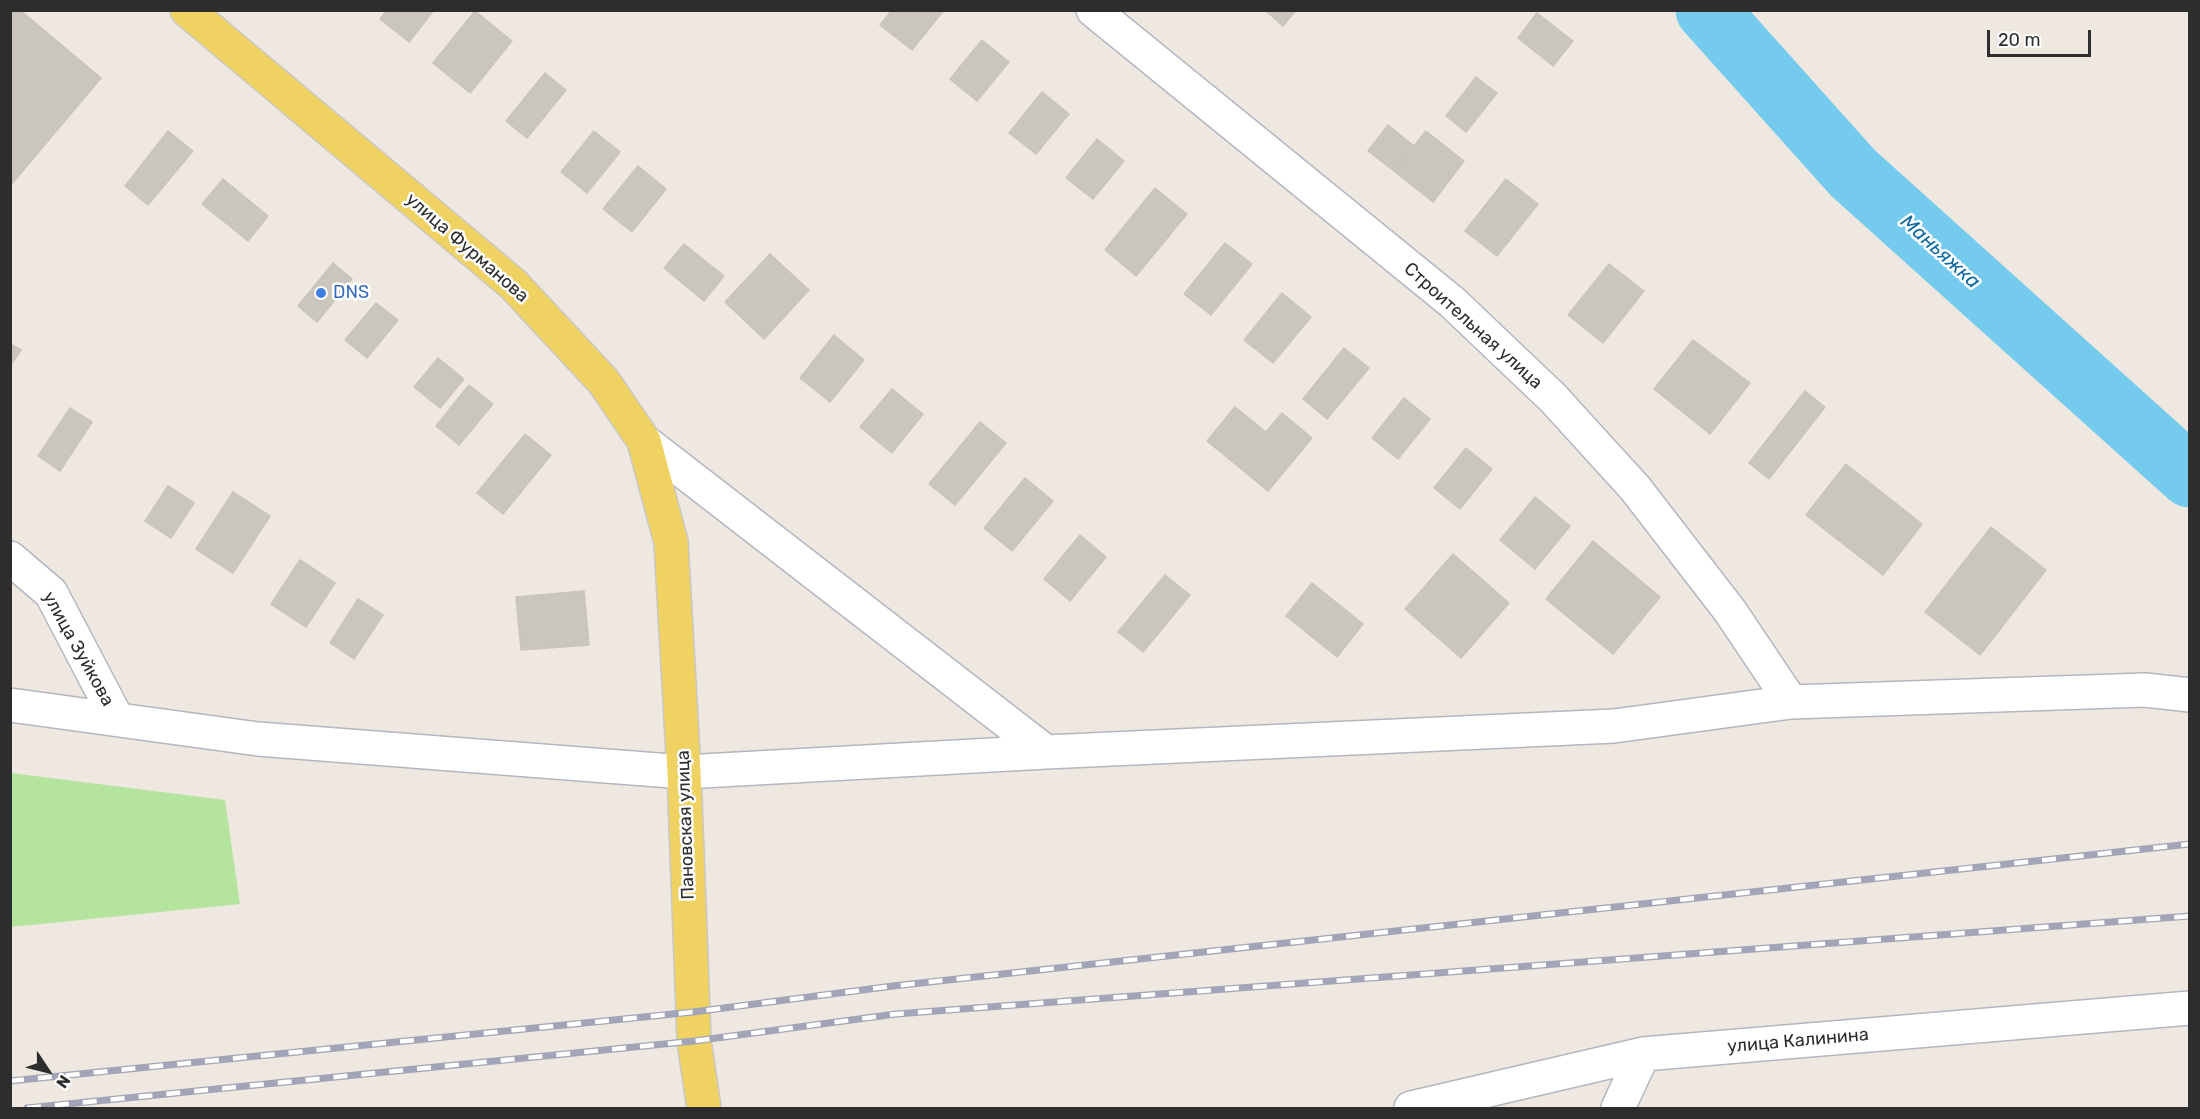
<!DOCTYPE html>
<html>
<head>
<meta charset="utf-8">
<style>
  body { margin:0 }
  #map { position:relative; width:2200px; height:1119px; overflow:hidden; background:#eee8e0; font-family:Rubik,sans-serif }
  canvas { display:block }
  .frame { position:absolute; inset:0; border:12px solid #2d2d2d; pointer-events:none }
  .north { position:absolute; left:18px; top:1041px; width:60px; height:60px; -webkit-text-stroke:4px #fff; paint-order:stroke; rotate:125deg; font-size:16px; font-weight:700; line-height:24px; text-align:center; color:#2d2d2d }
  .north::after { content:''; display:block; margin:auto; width:21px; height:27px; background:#2d2d2d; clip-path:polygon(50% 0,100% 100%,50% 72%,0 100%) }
  .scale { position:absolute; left:1987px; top:30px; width:104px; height:27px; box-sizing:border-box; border:3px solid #2d2d2d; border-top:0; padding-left:8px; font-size:18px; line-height:21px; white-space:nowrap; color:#2d2d2d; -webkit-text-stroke:4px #fff; paint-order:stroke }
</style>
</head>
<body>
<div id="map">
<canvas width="2200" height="1119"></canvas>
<div class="frame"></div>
<div class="north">N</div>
<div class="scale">20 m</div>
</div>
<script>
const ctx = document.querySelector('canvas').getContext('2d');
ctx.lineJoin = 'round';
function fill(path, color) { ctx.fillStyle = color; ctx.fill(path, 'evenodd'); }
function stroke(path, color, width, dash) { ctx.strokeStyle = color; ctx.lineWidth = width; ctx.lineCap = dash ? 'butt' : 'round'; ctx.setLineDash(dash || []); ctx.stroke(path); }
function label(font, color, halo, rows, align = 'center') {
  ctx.font = font + ' Rubik,sans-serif'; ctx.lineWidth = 5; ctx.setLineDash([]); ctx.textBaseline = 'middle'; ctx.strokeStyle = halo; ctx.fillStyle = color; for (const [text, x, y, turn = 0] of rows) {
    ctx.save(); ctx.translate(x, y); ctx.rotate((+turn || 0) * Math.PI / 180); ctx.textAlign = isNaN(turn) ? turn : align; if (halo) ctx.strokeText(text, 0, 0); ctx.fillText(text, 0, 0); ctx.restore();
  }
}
const green = new Path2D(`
  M11,773l214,27 15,104 -229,23z`);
const river = new Path2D(`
  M1707,10l146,163 337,303`);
const building = new Path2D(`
  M10,10h10l81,68 -91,108z
  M387,10h47l-25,32 -29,-23z
  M892,10h52l-32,40 -32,-25z
  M1265,10h31l-13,16z
  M475,11l37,30 -42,52 -37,-30z
  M1537,13l36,28 -20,25 -35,-28z
  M982,40l27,22 -32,39 -27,-22z
  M545,73l21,17 -39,48 -21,-17z
  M1476,77l21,16 -31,39 -20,-16z
  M1042,92l27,22 -33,40 -27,-21z
  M1388,125l26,21 -20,25 -26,-20z
  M168,131l25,20 -45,54 -23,-19z
  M594,131l26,21 -33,41 -26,-21z
  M1426,131l38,30 -31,41 -39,-31z
  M1097,139l27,22 -31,38 -27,-21z
  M638,166l28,23 -34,43 -29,-23z
  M223,179l45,37 -20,25 -46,-37z
  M1506,179l32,25 -41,52 -32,-25z
  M1155,188l32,26 -51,62 -31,-26z
  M1225,243l27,21 -41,51 -27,-21z
  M684,244l40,32 -20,25 -40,-33z
  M770,254l39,36 -45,49 -39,-37z
  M333,263l19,16 -35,43 -19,-16z
  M1609,264l35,27 -41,52 -35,-28z
  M1282,293l29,24 -38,46 -29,-23z
  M376,303l22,17 -31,38 -22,-18z
  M834,335l30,25 -34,42 -30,-24z
  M1693,340l57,43 -40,51 -56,-45z
  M10,344l11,6 -11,16z
  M1344,348l25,20 -42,51 -24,-20z
  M438,358l26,21 -24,29 -26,-21z
  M469,385l24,19 -34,41 -23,-19z
  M892,389l31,25 -31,39 -32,-26z
  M1805,391l20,16 -56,72 -20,-16z
  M1404,398l26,21 -32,40 -26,-21z
  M1235,407l31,25 16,-19 30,25 -44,53 -61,-50z
  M70,408l22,14 -32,49 -22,-15z
  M980,422l26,21 -51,62 -26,-21z
  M525,434l26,21 -48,59 -26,-21z
  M1466,448l26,21 -32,40 -26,-21z
  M1846,464l76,60 -39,51 -77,-60z
  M1025,478l28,23 -41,50 -28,-23z
  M168,486l26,17 -23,35 -26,-17z
  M233,492l37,24 -37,57 -37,-24z
  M1535,497l35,29 -35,43 -35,-29z
  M1991,527l55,43 -66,85 -55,-43z
  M1080,535l26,22 -36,44 -26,-22z
  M1593,541l67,56 -47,57 -67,-55z
  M1453,554l56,49 -48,55 -56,-49z
  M300,560l35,23 -29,44 -35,-23z
  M1165,575l25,20 -47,57 -25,-20z
  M1312,583l51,41 -26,33 -51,-41z
  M584,591l5,54 -68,5 -5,-53z
  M358,599l25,16 -29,44 -24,-16z`);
const minor = new Path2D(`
  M1093,10l359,292 101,96 82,90 95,123 61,91
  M644,441l402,311
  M10,558l41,35 66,126
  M10,705l248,34 426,33 362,-20 568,-26 177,-24 354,-12 45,5
  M1411,1108l232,-54 547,-46
  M1618,1108l25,-54`);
const major = new Path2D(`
  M187,10l326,274 91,98 40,59 27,101 13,230 9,240 1,29 10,67`);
const rail = new Path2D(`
  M10,1081l683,-69 200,-26 1297,-142
  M27,1108l667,-67 202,-27 1294,-98`);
const markers = [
  [321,293,6,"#3f7fe0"]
];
const streetNames = [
  ["улица Фурманова",467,248,41],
  ["Строительная улица",1473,326,42],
  ["улица Зуйкова",78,649,61],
  ["Пановская улица",686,825,-92],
  ["улица Калинина",1798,1041,-5]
];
const shopNames = [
  ["DNS",333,293]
];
const waterNames = [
  ["Маньяжка",1940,252,42]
];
fill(green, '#b4e49d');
stroke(river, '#75cbee', 63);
fill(building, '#cac6be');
stroke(building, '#cac4b9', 1.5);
stroke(minor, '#b3b6c0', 36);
stroke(major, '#c8c8c8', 36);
stroke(minor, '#fff', 33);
stroke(major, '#f0d263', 33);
stroke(rail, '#a2a5b7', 7);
stroke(rail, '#fff', 4.5, [14]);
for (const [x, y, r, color] of markers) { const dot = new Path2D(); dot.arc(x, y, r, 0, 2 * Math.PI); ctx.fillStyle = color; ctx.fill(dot); stroke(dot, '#fff', 2); }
label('18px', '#2d2d2d', '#fff', streetNames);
label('18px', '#366cbe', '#fff', shopNames, 'left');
label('italic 20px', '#0f6a9f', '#fff', waterNames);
</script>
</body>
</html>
